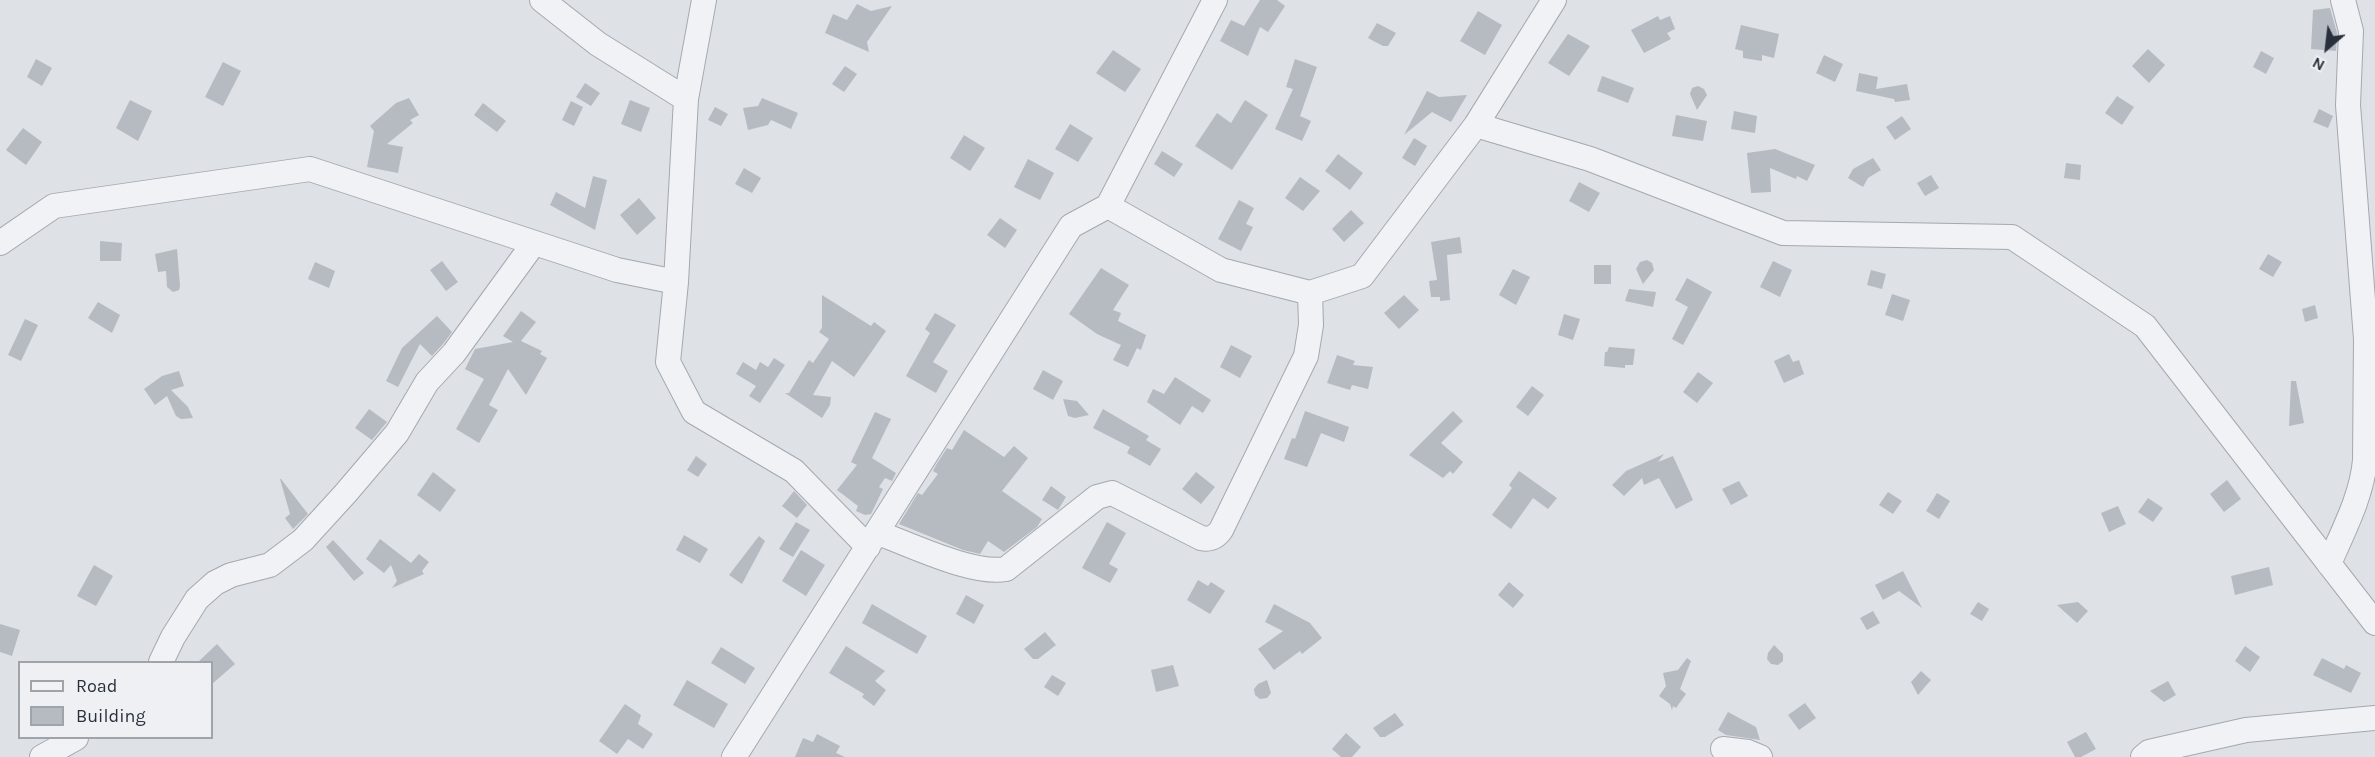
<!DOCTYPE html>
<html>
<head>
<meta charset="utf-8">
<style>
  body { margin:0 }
  #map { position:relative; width:2375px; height:757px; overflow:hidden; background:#dee1e6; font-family:Karla,sans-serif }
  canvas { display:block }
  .legend { position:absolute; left:18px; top:661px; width:195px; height:78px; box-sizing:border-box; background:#eef0f4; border:2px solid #9fa3aa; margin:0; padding:8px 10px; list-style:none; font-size:18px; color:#292f3c }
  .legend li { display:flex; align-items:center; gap:12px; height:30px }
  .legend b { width:30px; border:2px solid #9fa3aa }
  .north { position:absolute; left:2297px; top:18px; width:60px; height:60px; -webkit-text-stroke:4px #eef0f4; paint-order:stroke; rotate:208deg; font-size:16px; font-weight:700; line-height:24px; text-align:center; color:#292f3c }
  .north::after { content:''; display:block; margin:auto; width:21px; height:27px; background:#292f3c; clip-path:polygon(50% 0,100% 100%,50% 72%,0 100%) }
</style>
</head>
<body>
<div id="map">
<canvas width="2375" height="757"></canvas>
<ul class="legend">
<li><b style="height:8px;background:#f1f2f5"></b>Road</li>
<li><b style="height:16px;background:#b6bbc2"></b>Building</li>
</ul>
<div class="north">N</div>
</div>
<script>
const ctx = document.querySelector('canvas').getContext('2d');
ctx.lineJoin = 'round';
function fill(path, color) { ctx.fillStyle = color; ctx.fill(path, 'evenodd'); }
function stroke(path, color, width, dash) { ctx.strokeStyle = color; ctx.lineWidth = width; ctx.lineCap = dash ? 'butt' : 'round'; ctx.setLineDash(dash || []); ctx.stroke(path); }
const building = new Path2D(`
  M1260,0h17l8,6 -17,26 -8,-5 -12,29 -28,-15 11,-21 13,6z
  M857,4l14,7 21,-5 -25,36 2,10 -44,-19 8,-19 14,6z
  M2330,8l7,25 -1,18 -25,-2 2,-39z
  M1478,11l24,14 -17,30 -25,-14z
  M1658,16l2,4 10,-4 5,13 -8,4 4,6 -27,14 -13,-23z
  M1377,23l19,10 -8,13h-5l-15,-8z
  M1741,25l38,9 -5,24 -12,-3v6l-19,-3v-7l-8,-2z
  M1568,34l22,12 -21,30 -21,-13z
  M2148,49l17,16 -16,18 -17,-17z
  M1113,50l28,19 -16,23 -29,-19z
  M2261,51l13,7 -8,16 -13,-7z
  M1824,55l19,9 -8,18 -19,-9z
  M36,59l16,9 -10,18 -15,-9z
  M1295,59l22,8 -17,49 11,5 -9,20 -27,-12 18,-40 -7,-2z
  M223,62l18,9 -18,35 -18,-9z
  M845,66l12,8 -13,18 -12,-8z
  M1859,73l19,4 -2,12 31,-5 3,16 -15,2 -1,-3 -38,-8z
  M1602,76l32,12 -6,15 -31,-12z
  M585,83l15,10 -9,13 -15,-9z
  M1698,86l6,3 3,6 -10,15 -7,-16 2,-6z
  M1427,91l12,6 28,-2 -16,27 -19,-10 -28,23z
  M2117,96l17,11 -12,18 -17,-12z
  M409,98l10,17 -9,5 3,3 -26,21 16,3 -5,26 -31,-6 7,-36 -4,-5 26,-23z
  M762,98l36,15 -7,16 -20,-9 -3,5 -20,5 -5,-22 15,-2z
  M130,100l22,11 -14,30 -22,-13z
  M630,100l20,8 -9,24 -20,-8z
  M1245,100l23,15 -36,55 -37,-24 22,-33 14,10z
  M571,101l12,6 -9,19 -12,-6z
  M483,103l23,18 -9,11 -23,-17z
  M715,107l13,7 -7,12 -13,-6z
  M2319,109l14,7 -5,12 -15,-6z
  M1734,111l23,5 -2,17 -24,-4z
  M1676,115l31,6 -4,20 -31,-5z
  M1902,116l9,13 -16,11 -9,-13z
  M1070,124l23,14 -15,24 -23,-13z
  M23,128l19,14 -16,23 -20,-15z
  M964,135l21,13 -15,23 -20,-13z
  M1414,138l13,8 -12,20 -13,-8z
  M1775,149l40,16 -8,16 -10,-5 -1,3 -26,-11 1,24 -20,1 -4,-40z
  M1162,151l21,13 -9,13 -20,-13z
  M1338,154l25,19 -13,17 -25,-19z
  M1873,158l8,12 -13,8 -5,9 -15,-9 5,-9z
  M1028,159l26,14 -14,27 -26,-13z
  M2066,163l15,2 -1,15 -16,-2z
  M744,168l17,10 -9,15 -17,-9z
  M1931,175l8,13 -14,8 -8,-13z
  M593,176l14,4 -12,50 -45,-25 6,-13 29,16z
  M1300,177l20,14 -17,20 -18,-13z
  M1579,182l21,11 -11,19 -20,-11z
  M639,198l17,20 -19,17 -17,-20z
  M1239,200l15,8 -8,16 7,3 -12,24 -23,-12z
  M1351,210l13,13 -20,19 -12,-13z
  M1000,218l17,12 -12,18 -18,-13z
  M1460,237l2,16 -15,2 3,45 -10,1v-4h-9l-2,-16 8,-1 -6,-38z
  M100,241l22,2 -1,18h-21z
  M177,249l3,37 -1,4 -6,2 -6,-5 -1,-16 -8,1 -3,-18z
  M2268,254l14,8 -9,15 -14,-8z
  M1647,260l5,3 2,7 -11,14 -7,-15 4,-7z
  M442,261l16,21 -12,9 -16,-21z
  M1773,261l19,9 -12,27 -20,-10z
  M315,262l20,9 -6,17 -21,-9z
  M1594,265h17v19h-17z
  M1101,268l28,17 -16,25 8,3 -3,8 28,14 -5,15 -4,-2 -9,19 -15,-7 8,-15 -24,-11 -28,-20z
  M1513,269l17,8 -14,28 -17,-10z
  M1871,270l15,4 -4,15 -15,-4z
  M1687,278l25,14 -29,53 -11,-6 16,-32 -13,-7z
  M1629,289l27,3 -3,15 -28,-6z
  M1892,294l18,6 -7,21 -18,-6z
  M822,295l49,31 3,-4 12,9 -32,46 -22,-16 -19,34 18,2 -1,8 -8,13 -37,-25h4l20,-33 4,3 16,-24 -10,-7 3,-4z
  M1404,295l15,15 -20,19 -15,-16z
  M98,302l22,13 -8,18 -24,-15z
  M2315,305l3,13 -13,4 -3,-13z
  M521,311l15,11 -15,19 21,10 -2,3 7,4 -21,37 -18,-26 -19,36 9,5 -19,33 -23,-14 28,-50 -19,-10 10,-20 38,-7 -10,-6z
  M935,313l21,12 -23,37 15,9 -12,22 -30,-17 24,-43 -5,-4z
  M1564,314l16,5 -7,21 -15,-5z
  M437,316l15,16 -9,12 -11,12 -12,-12 -22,43 -12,-6 16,-33z
  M25,319l13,6 -17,36 -13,-6z
  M1231,345l21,11 -12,22 -20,-11z
  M1609,347l26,2 -2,16h-8v3l-21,-2 1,-14h2z
  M1789,354l4,8 6,-2 5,14 -20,9 -10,-22z
  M1337,355l18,6 -2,4 20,2 -5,22 -16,-4 -2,5 -23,-7z
  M774,358l11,7 -25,38 -11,-7 7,-10 -20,-12 7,-12 13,8 4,-8 8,5z
  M1043,370l20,11 -10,19 -20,-11z
  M179,371l5,15 -13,4 17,17 5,11 -12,1 -5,-3 -9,-20 -12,9 -11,-16 18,-13z
  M1698,372l15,11 -16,20 -14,-11z
  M1175,377l36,23 -8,13 -11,-7 -12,19 -33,-23 6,-13 11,5z
  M2291,381h5l8,42 -15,3z
  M1532,386l12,9 -16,21 -12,-9z
  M1063,399l14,2 12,14 -14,3 -7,-2z
  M369,409l18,13 -15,18 -17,-12z
  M1103,409l46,27 -3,4 15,9 -11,17 -23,-13 3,-6 -37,-19z
  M1305,411l44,16 -5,15 -23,-9 -14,34 -23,-8 8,-21 3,1z
  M1453,411l10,10 -22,22 22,19 -10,12 -3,-3 -7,7 -34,-23z
  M875,412l16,7 -19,39 24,15 -4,8 -7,-3 -6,9 4,2 -12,25 -6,1 -9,-4 2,-5 -21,-16 20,-25 -6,-3z
  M964,430l40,27 10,-11 14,12 -26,33 40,28 -5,8 -33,25 -16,-11 -8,13 -17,-4 -64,-26 19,-31 4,2 16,-21 -5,-3 3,-6 11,-17 5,2z
  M1664,454l-6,8 15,-6 20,44 -17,9 -17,-31 -15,7 -2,-7 -18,18 -12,-11 14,-14z
  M696,456l11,8 -9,13 -11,-7z
  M1519,471l38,27 -9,11 -15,-11 -22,31 -19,-14 20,-27 -3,-3z
  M433,472l23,18 -16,22 -23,-17z
  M1196,472l19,15 -14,17 -19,-15z
  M280,479h1l27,35 -15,15 -8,-11 5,-4z
  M2227,480l14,19 -17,13 -14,-18z
  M1739,481l9,15 -17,9 -9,-16z
  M1051,486l15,11 -8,13 -16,-10z
  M794,491l13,14 -10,13 -15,-12z
  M1888,492l14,9 -9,13 -14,-9z
  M1937,493l13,8 -11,18 -13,-8z
  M2148,498l15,10 -10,14 -15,-10z
  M2118,506l8,18 -17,8 -8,-19z
  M796,522l14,8 -17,27 -14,-8z
  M1107,522l19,11 -17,31 9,5 -8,14 -28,-15z
  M684,535l24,14 -8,14 -24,-13z
  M759,536l6,5 -23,43 -13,-9z
  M380,539l31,24 8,-9 10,8 -7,9 2,3 -32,14 5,-7 -6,-16 -7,8 -18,-14z
  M333,540l31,33 -10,8 -28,-34z
  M801,550l24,15 -19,31 -24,-15z
  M94,565l19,11 -17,30 -19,-10z
  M2269,567l4,18 -38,10 -4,-19z
  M1903,571l19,37 -23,-17 -16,9 -8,-15z
  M1198,580l10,6 3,-4 14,9 -15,23 -23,-14z
  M1509,582l15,13 -11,13 -15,-13z
  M966,595l18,10 -10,19 -18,-10z
  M1978,602l11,7 -7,12 -12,-7z
  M2078,602l10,9 -11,12 -20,-18z
  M872,604l55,32 -10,18 -55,-31z
  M1274,604l36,19 12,15 -20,16 -2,-3 -26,19 -16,-21 25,-18 -18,-9z
  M1873,611l7,12 -13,7 -7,-12z
  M0,624l20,6 -8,26 -12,-4z
  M1045,632l11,13 -18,14h-5l-9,-10z
  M217,644l18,20 -23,20v-21h-15z
  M1774,645l9,9v7l-5,4 -7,-1 -4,-5 1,-6z
  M846,646l39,25 -10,10 11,9 -12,16 -12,-9 2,-3 -35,-21z
  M2245,646l15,11 -10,15 -15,-11z
  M721,647l34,21 -10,16 -34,-21z
  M1687,658l4,3 -11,28 6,5 -10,14 -3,-2 -1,4 -2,-6 -11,-8 7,-10 -3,-13 15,-3z
  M2322,658l22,11 2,-4 15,8 -10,20 -38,-18z
  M1173,665l6,21 -23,6 -5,-22z
  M1921,671l10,9 -13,15 -7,-13z
  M1052,675l14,8 -8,13 -14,-9z
  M687,680l41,24 -14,24 -41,-23z
  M1267,680l4,13 -4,5 -7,1 -5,-4 -1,-6 4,-5z
  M2168,681l8,14 -12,7 -14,-11z
  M1805,703l11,15 -17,12 -11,-15z
  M625,704l16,11 -3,9 15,10 -10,15 -15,-10 -11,15 -18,-13z
  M1728,712l28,15 4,13 -34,-5 -8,-5z
  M1395,713l9,12 -19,12h-5l-7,-9z
  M2086,732l10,17 -15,8h-6l-8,-15z
  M1346,733l15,14 -9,10h-11l-9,-8z
  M817,734l23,12 -4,7 9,4h-50l8,-19 10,4z`);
const minor = new Path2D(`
  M542,0l56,44 88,55
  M704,0l-18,99 -10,183 -8,80 26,50 100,59 74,76
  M1476,125l114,34 193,74 229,4 133,89 230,297
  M1108,206l107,-206
  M0,243l54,-37 256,-37 307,101 59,12
  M878,533c34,12 94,42 128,36l91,-72 15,-4 89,45c9,2 15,-1 20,-8l85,-174 5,-31 -1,-32
  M2329,564c14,-33 33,-68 36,-104l1,-121 -18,-234 3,-74 -8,-31
  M161,662l12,-25 24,-38 18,-16 16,-8 39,-10 33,-25 42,-46 52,-61 30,-51 27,-29 80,-110
  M1723,749l25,3 12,5
  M42,757l34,-19
  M734,757l337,-531 37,-20 113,64 89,23 52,-17 114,-151 78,-125
  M2143,757l6,-5 97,-22 129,-12`);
fill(building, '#b6bbc2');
stroke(minor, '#a4a8b0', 26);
stroke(minor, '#f1f2f5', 24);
</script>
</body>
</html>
